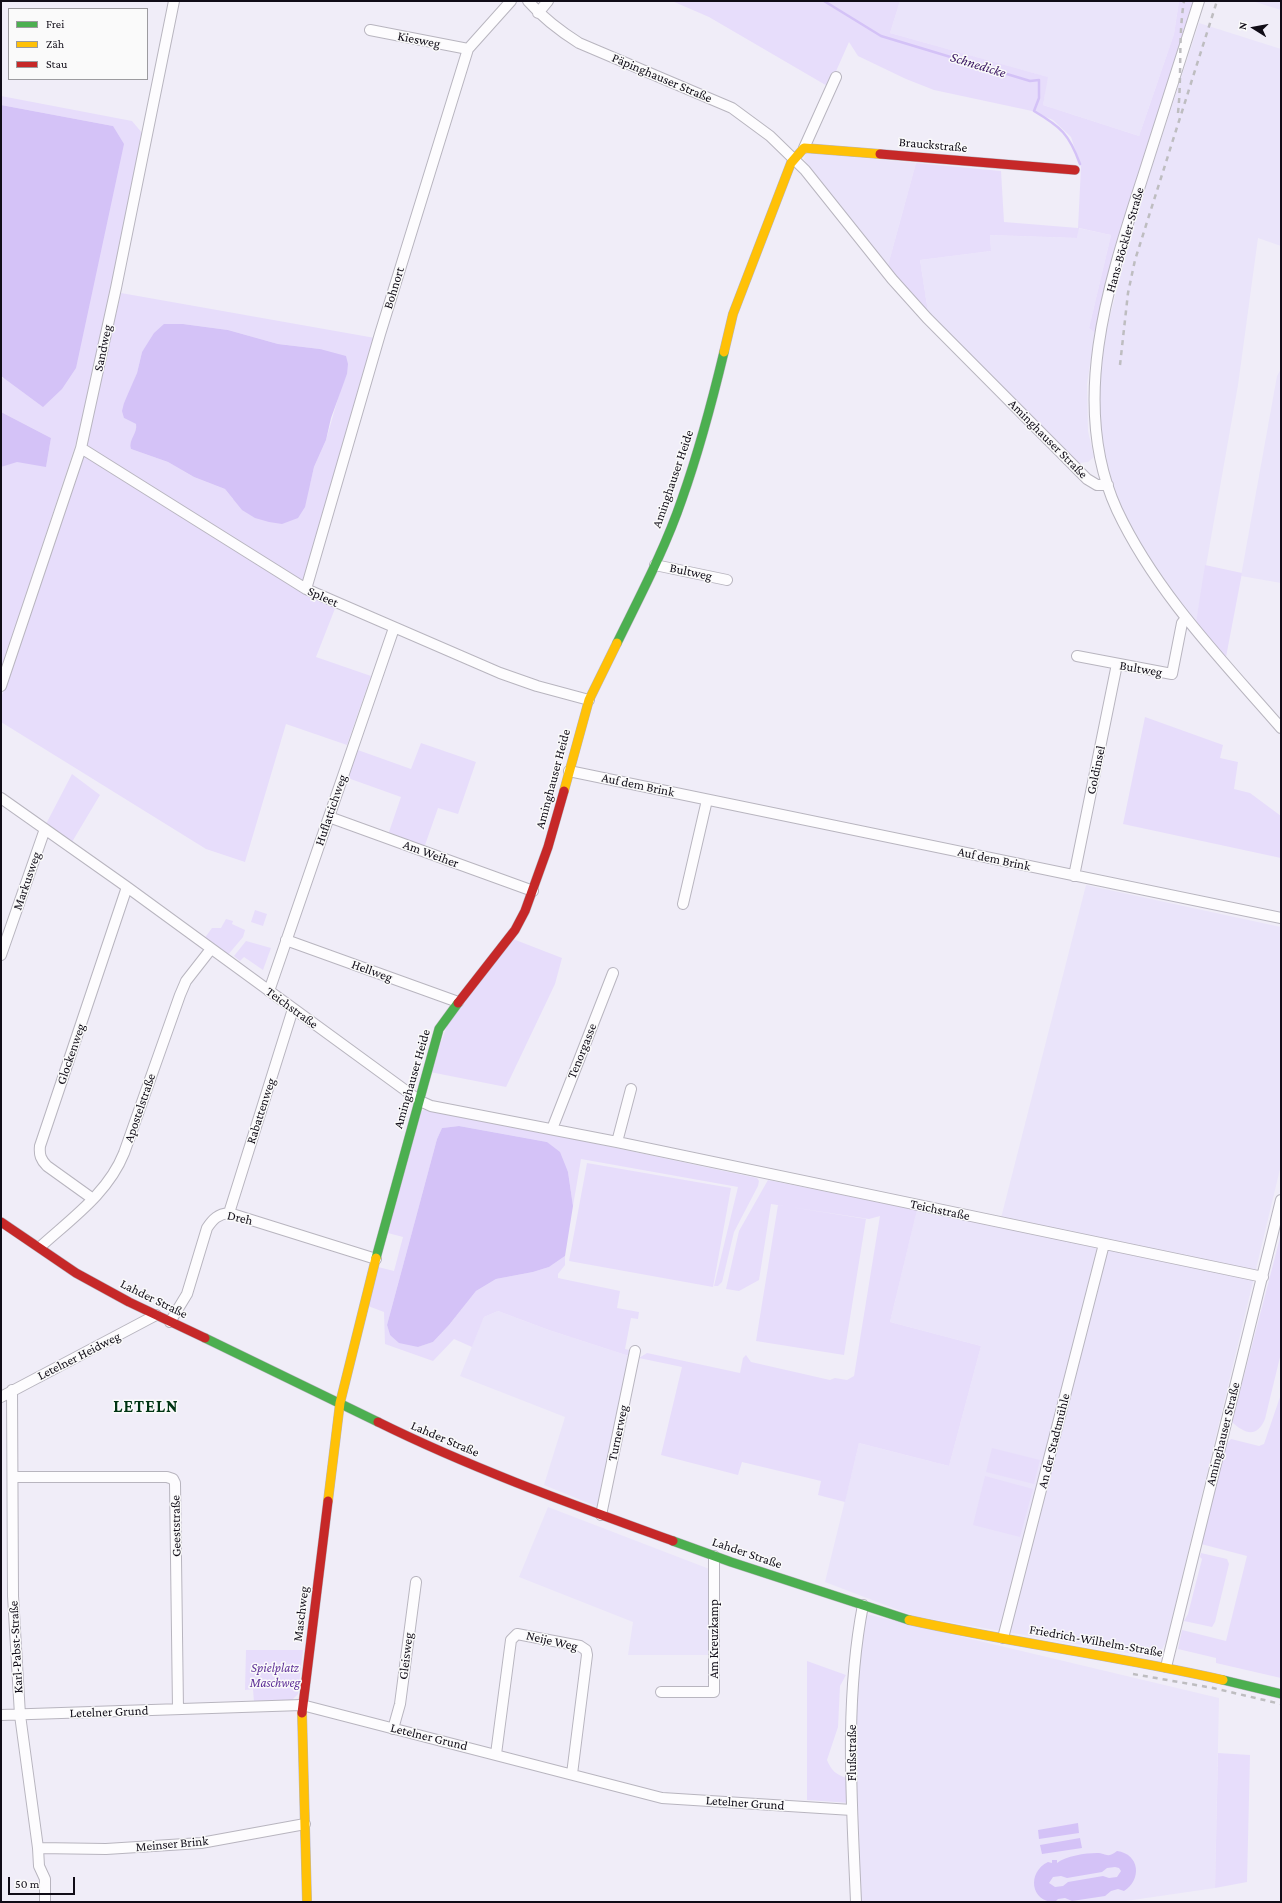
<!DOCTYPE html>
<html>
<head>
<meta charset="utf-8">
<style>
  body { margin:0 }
  #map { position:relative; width:1282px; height:1903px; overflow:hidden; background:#f0edf8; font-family:"Crimson Pro",serif }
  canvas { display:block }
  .frame { position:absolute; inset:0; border:2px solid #100c17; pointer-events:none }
  .legend { position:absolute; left:8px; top:8px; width:140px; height:72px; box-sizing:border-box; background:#fafafa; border:1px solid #9c9b9f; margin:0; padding:5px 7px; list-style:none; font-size:12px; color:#100c17 }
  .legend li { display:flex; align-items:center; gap:8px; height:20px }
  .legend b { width:20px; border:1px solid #9c9b9f }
  .north { position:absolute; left:1234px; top:8px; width:40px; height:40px; -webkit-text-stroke:3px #fafafa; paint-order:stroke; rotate:281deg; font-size:11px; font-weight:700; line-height:16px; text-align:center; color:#100c17 }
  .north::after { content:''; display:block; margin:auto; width:14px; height:18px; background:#100c17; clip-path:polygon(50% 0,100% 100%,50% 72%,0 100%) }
  .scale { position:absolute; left:8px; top:1877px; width:67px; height:18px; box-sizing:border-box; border:2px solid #100c17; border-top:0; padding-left:5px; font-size:12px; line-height:14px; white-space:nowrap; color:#100c17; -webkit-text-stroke:3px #fafafa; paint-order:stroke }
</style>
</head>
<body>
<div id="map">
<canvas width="1282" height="1903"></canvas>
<div class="frame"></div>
<ul class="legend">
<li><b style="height:5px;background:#4caf50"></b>Frei</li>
<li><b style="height:5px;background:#ffc107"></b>Zäh</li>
<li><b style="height:5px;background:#c62828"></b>Stau</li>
</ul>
<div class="north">N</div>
<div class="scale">50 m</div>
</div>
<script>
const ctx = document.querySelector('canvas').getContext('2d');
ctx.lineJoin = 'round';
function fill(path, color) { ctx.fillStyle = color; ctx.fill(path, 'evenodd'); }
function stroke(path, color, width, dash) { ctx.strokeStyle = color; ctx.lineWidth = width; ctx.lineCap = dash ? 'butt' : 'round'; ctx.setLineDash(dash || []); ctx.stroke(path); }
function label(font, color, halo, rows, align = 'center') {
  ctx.font = font + ' "Crimson Pro",serif'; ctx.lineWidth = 3; ctx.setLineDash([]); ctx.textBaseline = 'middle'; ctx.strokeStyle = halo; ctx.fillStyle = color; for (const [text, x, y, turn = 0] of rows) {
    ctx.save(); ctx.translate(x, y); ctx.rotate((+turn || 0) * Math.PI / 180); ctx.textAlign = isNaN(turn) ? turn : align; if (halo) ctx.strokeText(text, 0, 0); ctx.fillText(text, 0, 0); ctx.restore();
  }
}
const built = new Path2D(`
  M900,1h279l-5,33 -35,102 -96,-31 4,-28 -157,-44z
  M1252,1h29v9z
  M1199,23l82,26v197l-23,-8 -20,147 -44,249 -79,-127 -15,-45 -2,-70 5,-49 33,-127z
  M806,153l110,10 -29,106 -76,-99 -7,-11z
  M1078,228l33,7 -22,93 6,5 -8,51 1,47 6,26 -6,5 -9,1 -11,-8 -140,-143 -8,-52 71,-9 -1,-16 87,3z
  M1281,369v214l-40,-7 36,-200z
  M1086,885l195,42v238l-114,475 -7,13 -9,4 -237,-41 -89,-34 34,-139 90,23 32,-120 -91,-24 28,-117 83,13z
  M498,1311l51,19 80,26 -31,151 -54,-22 21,-68 -105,-41 24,-59z
  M548,1507l164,63v85h-84l5,-33 -114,-45z
  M862,1613l357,85 -4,190 -96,14h-259l-6,-90v-115z`);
const green = new Path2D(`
  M672,1h228l-10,32 158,44 -5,28 96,31 35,-102 5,-33h16l-80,250 -20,82 -6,-5 22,-93 -32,-7 -2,10 -87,-3 1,16 -71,9 8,52 -41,-43 29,-106 85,8 3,51 74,6 3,-61 -10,-30 -18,-17 -21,-9 -98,-21 -28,-11 -48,-23 -9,-14 -20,45 -120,-70z
  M1,96l131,25 11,13 -62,294 -80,242v-203l16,-6 29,5 5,-28 -50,-26v-36l2,3 110,-253 -112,-21z
  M121,293l254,45 -70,241 -8,2 -212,-134zM183,324l45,6 50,14 42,5 27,25 -6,14 -15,52 -12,27 -4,17 -77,15 -8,-10 -31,-12 -26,-15 -37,-13 6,-21 -1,-4 -12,-6v-15l6,-11 7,-19 5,-21 4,-5z
  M83,454l221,140 32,12 -20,51 55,19 -24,69 -61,-21 -41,138 -39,-13 -205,-127v-24z
  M1205,565l37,8 -16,84 -30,-35z
  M1145,717l78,28 -3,13 18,4 -4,27 16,4 31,23v42l-158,-34z
  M421,743l55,19 -18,52 -20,-6 -14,40 -36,-13 13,-38 -56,-20 10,-28 56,20z
  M72,774l28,21 -28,47 -26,-18z
  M255,910l12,4 -4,12 -12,-4z
  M226,919l7,2 -1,3 13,6 -2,7 -16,19 -23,-17 8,-11h9z
  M513,939l49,19 -7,26 -49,103 -76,-15 18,-49z
  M246,941l25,7 -8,22 -19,-13 -4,4 -6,-5z
  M428,1108l329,70 2,3 -1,5 -24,46 -12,50 -4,4h-4l24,-99 -157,-28 -8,47 -5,-34 -21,-30 -88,-16 -17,2 -5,11 -50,186 3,10 28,12 15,-5 16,-17 27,-34 20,-12 37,-7 16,-5 16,-11v9l-7,9v4l62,13 -3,17 22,4 -1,7 -7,-1 -6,31 4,1v6l-80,-26 -51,-19 -14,6 -12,30 -18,-8 -21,22 -48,-17 -1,-32 -16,-6 10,-39 16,4 9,-34 -15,-4 32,-121z
  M587,1163l144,25 -18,99 -144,-26z
  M768,1180l149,30 -27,112 91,24 -32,120 -90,-23 -14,59 -27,-7 3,-14 -79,-19 -4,13 -77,-20 21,-88 -43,-9 8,-5 93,20 3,-15 3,-3 5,7 79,18 5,-2 12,2 7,-4 26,-160 -11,3 -98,-15 -12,76 -20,11 -13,-2 13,-58z
  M778,1205l88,14 -22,136 -88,-14z
  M1281,1234v119l-16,66c-8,19 -20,15 -33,3z
  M1281,1394v284l-65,-15v-5l-38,-9 4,-19 44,11 21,-85 -46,-12 24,-98 6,-7 28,7 5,-2z
  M992,1448l48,12 -6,24 -48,-12z
  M985,1476l48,13 -13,48 -47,-12z
  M1201,1553l26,6 2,5 -14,58 -3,5 -28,-6 4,-7 14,-55 -2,-2z
  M246,1650h57l-5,44 -6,6 -38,3 -1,-14 -8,1z
  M807,1661l39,14 -6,11 -2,41 -11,33c4,10 9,15 20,18l3,25 -43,-3z
  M1218,1753l32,2 -3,127 -32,6z`);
const water = new Path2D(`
  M1,105l112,21 11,18 -48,224 -14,21 -19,18 -42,-31z
  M164,324h19l45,6 50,14 42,5 26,7 2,8 -1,10 -16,44 -5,22 -12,27 -9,40 -7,11 -16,6 -13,-2 -14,-4 -13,-8 -17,-21 -31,-12 -26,-15 -37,-13c-3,-9 7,-16 5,-25l-12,-6 -2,-7 2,-8 13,-30 5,-21 12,-19z
  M1,412l50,26 -5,29 -29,-5 -16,5z
  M459,1126l88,16 13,10 8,20 5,34 -8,50 -16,11 -16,5 -37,7 -20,12 -27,34 -16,17 -15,5 -19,-4 -9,-8 -3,-10 50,-186 5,-11z
  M1078,1823l1,10 -40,6 -1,-9z
  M1080,1838l2,10 -40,6 -2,-9z
  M1117,1851c23,3 25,29 7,40l-6,-2 -7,2 -6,5 -33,5 -7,-3 -7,1 -3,3c-25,0 -28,-30 -7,-40l4,1v-3h5v3c9,-7 28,-10 40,-10 9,0 10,6 20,-2zM1115,1867l4,1 2,3 -4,6 -8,1 -6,-2 -35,6 -5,4 -8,1 -6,-4 4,-6 8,-1 6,2 35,-6 5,-4z`);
const stream = new Path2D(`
  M824,1l57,35 149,45 9,-1v18l-5,13c27,16 35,23 46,53`);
const street = new Path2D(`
  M528,1c15,17 32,30 51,42l153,65 38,28 35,34 87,109 35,39 160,161 10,6h11
  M1199,1c-18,56 -36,112 -54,169 -34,106 -78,231 -28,340 39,83 105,150 164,218
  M538,13l10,-12
  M370,30l98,19
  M804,148l32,-71
  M81,448l225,141 194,84 37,13 52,14
  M655,565l72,15
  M306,589l74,-255 88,-285 43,-48
  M1077,656l95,18 10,-51 4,-5
  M1,686l80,-238 35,-160 58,-287
  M569,771l712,147
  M1,798l126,89 293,214 11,5 186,36 646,135
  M329,817l204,74
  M1074,876l43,-212
  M683,904l24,-104
  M286,940l172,62
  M1,955l44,-126
  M269,991l125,-363
  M552,1129l61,-156
  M617,1142l14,-53
  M93,1199l-46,-33c-6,-6 -8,-11 -7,-20l87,-259
  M229,1213l64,-204
  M40,1247c32,-29 68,-54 84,-94l56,-158 6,-14 25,-32
  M170,1322l17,-28 20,-66c6,-9 11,-14 22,-15l147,46
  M12,1390l1,206 7,119 18,133 1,18 6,13v23
  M1,1397l155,-82
  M13,1477h154l6,2 2,4 3,226
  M601,1515l34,-164
  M1003,1638l101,-394
  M1166,1667l115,-467
  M661,1692h53v-136
  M1,1715l301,-10 360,93 190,12
  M393,1729l7,-25 16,-122
  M496,1754l15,-114 6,-6 63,12 6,4 1,5 -15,119
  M38,1848l68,1 95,-6 104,-19
  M856,1902c-4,-98 -12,-199 7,-297`);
const fast = new Path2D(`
  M617,643c23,-47 48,-94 65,-144 17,-48 30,-97 42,-147
  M376,1258l63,-229 19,-26
  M205,1338l173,84
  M673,1541l58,21 178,58
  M1223,1680l58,14`);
const slow = new Path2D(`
  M724,352l9,-38 58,-151 13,-15 76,6
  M564,791l25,-91 28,-57
  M328,1501l12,-98 36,-145
  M909,1620c104,23 210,36 314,60
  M302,1713l5,189`);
const jam = new Path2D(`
  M880,154l195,16
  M458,1003l57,-73 10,-19 23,-64 16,-56
  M1,1222l75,51 53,29 76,36
  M378,1422c95,47 196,83 295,119
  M302,1713l26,-212`);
const rail = new Path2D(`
  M1178,113c4,-38 0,-75 6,-112
  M1120,365l8,-72 7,-33 82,-259
  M1133,1674l80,14 68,16`);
const streetNames = [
  ["Kiesweg",419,40,11],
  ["Päpinghauser Straße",662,78,23],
  ["Brauckstraße",933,145,5],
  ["Hans-Böckler-Straße",1125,240,-74],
  ["Bohnort",394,288,-73],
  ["Sandweg",103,348,-78],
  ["Aminghauser Straße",1048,439,45],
  ["Aminghauser Heide",673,479,-71],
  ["Bultweg",691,572,12],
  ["Spleet",323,597,24],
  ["Bultweg",1141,669,10],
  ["Goldinsel",1096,770,-78],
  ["Aminghauser Heide",553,779,-75],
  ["Auf dem Brink",638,785,12],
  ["Huflattichweg",331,810,-71],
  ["Am Weiher",431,854,20],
  ["Auf dem Brink",994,859,12],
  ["Markusweg",27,881,-71],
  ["Hellweg",372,971,20],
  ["Teichstraße",292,1008,36],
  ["Tenorgasse",582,1051,-68],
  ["Glockenweg",71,1054,-71],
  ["Aminghauser Heide",412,1079,-74],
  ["Apostelstraße",140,1108,-71],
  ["Rabattenweg",261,1111,-72],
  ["Teichstraße",940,1210,12],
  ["Dreh",240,1218,13],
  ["Lahder Straße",154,1299,26],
  ["Letelner Heidweg",79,1356,-27],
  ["Turnerweg",618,1433,-78],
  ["Aminghauser Straße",1223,1434,-76],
  ["Lahder Straße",445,1439,23],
  ["An der Stadtmühle",1054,1441,-76],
  ["Geeststraße",176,1526,-91],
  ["Lahder Straße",747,1553,19],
  ["Maschweg",301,1614,-83],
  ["Am Kreuzkamp",714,1639,-90],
  ["Neije Weg",552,1641,13],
  ["Friedrich-Wilhelm-Straße",1096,1641,10],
  ["Karl-Pabst-Straße",16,1647,-93],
  ["Gleisweg",406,1656,-83],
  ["Letelner Grund",109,1712,-2],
  ["Letelner Grund",429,1737,14],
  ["Flußstraße",852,1753,-90],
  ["Letelner Grund",745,1803,4],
  ["Meinser Brink",172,1844,-5]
];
const parkNames = [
  ["Spielplatz",275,1668],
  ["Maschweg",275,1683]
];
const waterNames = [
  ["Schnedicke",978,65,17]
];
const districtNames = [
  ["LETELN",146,1407]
];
fill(built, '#eae4fa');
fill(green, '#e7ddfb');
fill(water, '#d4c2f7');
stroke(stream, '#d4c2f7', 2.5);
stroke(street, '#b8b5bf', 12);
stroke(fast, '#b8b5bf', 10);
stroke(slow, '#b8b5bf', 10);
stroke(jam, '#b8b5bf', 10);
stroke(street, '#fdfcfe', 10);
stroke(fast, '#4caf50', 9);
stroke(slow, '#ffc107', 9);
stroke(jam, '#c62828', 9);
stroke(rail, '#bebdc0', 2.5, [5, 5]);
label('13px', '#100c17', '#fafafa', streetNames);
label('italic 13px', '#603298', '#fafafa', parkNames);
label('italic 14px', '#37125f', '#fafafa', waterNames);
ctx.letterSpacing = '1px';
label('bold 17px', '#003413', '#fafafa', districtNames);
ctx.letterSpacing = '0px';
</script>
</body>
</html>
